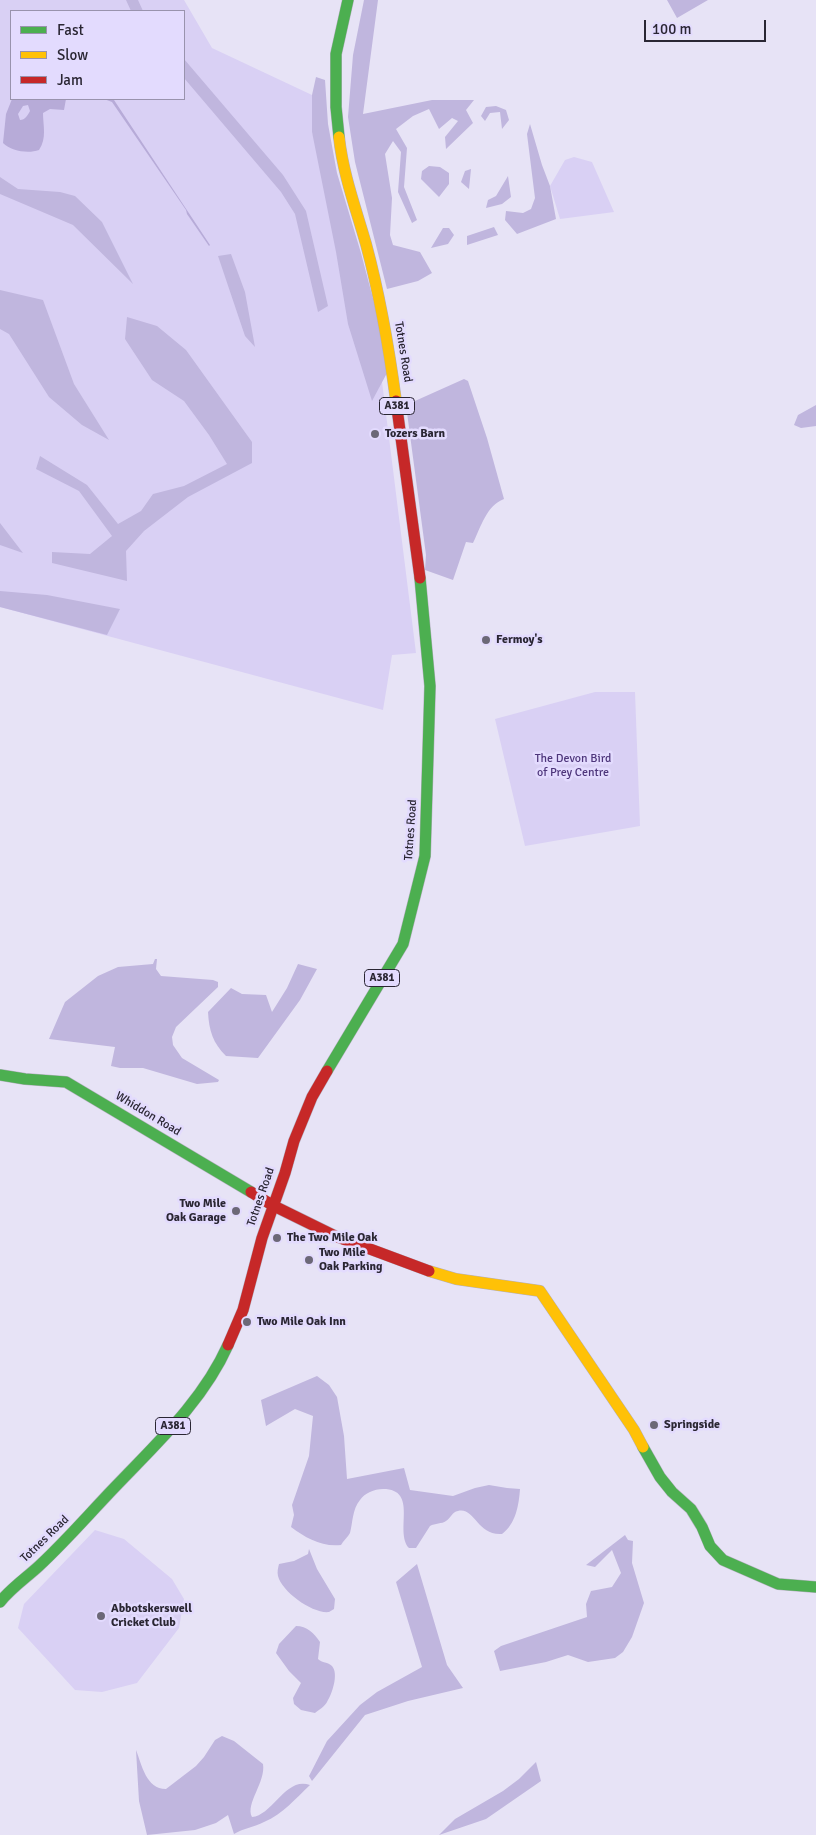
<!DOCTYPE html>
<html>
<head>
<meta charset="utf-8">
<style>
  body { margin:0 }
  #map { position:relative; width:816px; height:1835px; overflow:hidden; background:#e7e3f6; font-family:Signika,sans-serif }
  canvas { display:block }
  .legend { position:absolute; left:10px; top:10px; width:175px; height:90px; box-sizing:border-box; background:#e3dbfe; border:1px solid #9993ad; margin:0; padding:6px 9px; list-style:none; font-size:15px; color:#2a2633 }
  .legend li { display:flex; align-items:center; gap:10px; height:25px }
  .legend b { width:25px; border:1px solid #9993ad }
  .scale { position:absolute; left:644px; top:20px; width:122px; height:22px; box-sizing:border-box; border:2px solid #2a2633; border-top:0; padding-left:6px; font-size:15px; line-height:18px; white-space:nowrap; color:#2a2633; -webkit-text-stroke:4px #e3dbfe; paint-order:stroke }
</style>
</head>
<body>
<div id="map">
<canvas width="816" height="1835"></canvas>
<ul class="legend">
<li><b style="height:6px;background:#4caf50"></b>Fast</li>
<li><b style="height:6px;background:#ffc107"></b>Slow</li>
<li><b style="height:6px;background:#c62828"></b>Jam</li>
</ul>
<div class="scale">100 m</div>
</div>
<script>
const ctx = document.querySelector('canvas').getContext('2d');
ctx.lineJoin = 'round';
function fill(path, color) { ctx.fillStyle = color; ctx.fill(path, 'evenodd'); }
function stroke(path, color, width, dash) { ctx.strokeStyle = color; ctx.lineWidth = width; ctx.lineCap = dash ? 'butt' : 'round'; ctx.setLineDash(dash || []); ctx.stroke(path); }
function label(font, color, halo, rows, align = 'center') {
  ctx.font = font + ' Signika,sans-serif'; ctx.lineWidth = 5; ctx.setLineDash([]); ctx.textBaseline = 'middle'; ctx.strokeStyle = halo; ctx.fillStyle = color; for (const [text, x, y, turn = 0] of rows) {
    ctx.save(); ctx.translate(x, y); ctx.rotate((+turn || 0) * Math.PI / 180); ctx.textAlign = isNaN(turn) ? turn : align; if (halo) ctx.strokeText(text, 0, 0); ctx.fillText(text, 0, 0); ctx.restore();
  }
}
const green = new Path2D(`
  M0,0h184l28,48 100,47v37l34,99 36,151 34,271 -24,2 -9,55 -383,-103zM11,11h173v88h-173z
  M574,157l18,5 22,50 -54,7 -10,-33 15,-26z
  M595,692h40l5,134 -115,20 -30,-127z
  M95,1530l29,9 48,40 12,20 -5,29 -42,55 -35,9 -27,-2 -57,-62 6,-24z`);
const forest = new Path2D(`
  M126,0h12l5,11h-12z
  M364,0h14l-15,114 69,-14h42l-8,10 7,13 -27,26 -1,-12 13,-16 -6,-3 -13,11 -10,-20 -16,7 -17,13 11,19 -3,39 13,33 -5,3 -14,-31 3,-40 -8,-11 -8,13 7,44 -2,37 3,10 27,7 12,21 -14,8 -31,8 -32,-127 -7,-45 5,-62z
  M667,0h41l-31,18z
  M184,59l99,116 23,36 22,95 -10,6 -23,-98 -14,-22 -97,-114z
  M316,77l9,3 3,44 9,49 24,80 15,57 11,63 -15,28 -24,-77 -12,-72 -24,-120v-37z
  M496,106l10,4 3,10 -7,9 -2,-17 -10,1 -5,8 -4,-5 5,-9z
  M530,124l12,41 8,21 6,33 -39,15 -12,-14 1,-9 17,2 8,-4 4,-11 -8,-64z
  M429,166l11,1 9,6v11l-10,13 -18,-18 1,-8z
  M471,169l-2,20 -8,-7 4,-11z
  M508,176l3,21 -9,7 -16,4 2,-8 8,-4z
  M0,177l18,12 42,3 15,4 27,26 31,62 -60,-59 -73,-31z
  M494,227l4,8 -31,10v-9z
  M443,228h6l5,7 -6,9 -17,4z
  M231,254l14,38 10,55 -10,-11 -27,-80z
  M0,290l43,10 31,84 35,56 -27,-15 -33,-28 -40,-63 -9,-5z
  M127,317l30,9 29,24 66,92v21l-64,34 -44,34 -18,20 1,30 -75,-18v-11l38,2 22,-18 -33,-45 -43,-22 4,-13 47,29 31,39 23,-13 12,-17 31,-8 43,-22 -18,-29 -25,-34 -32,-21 -27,-41z
  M464,379l4,2 19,57 17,61c-18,7 -23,28 -31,44l-7,-1 -13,38 -28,-10 1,-15 -20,-150z
  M816,405v21l-15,2 -7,-3 4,-10z
  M0,523l23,30 -23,-8z
  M0,591l47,4 73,14 -13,26 -107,-28z
  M155,959h2l-1,10 5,7 52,4 5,2v5l-42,40 -4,10 1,8 9,13 37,22 -1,2 -21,2 -54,-16h-23l-9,-2 4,-19 -66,-8 16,-37 33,-26 20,-9 35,-3z
  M298,964l19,5 -17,31 -42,58 -32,-2c-13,-13 -17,-25 -18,-44l23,-24 11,6 24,1 6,17 15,-24z
  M317,1376l12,9 8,12 7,39 3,43 57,-11 6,22 43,6 22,-8 14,-3 18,3 13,1c-1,15 -4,35 -18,45 -25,2 -27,-27 -44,-23 -6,1 -7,7 -12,10 -4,3 -11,2 -16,5l-14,22h-7c-15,-16 10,-59 -26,-59 -9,0 -18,4 -23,11 -8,10 -7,22 -10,33 -2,4 -7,8 -9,12 -20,2 -35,-7 -50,-18l3,-12 -2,-10 17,-49 4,-40 -18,-7 -29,17 -5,-26z
  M625,1535l3,5 5,1 -1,22 12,40 -12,34 -9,15 -8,6 -27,4 -20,-7 -22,7 -46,9 -6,-20 7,-5 86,-29 -1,-13 5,-13 21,-4 9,-14 -9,-23 -17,17 -9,-2z
  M309,1549l8,20 18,30 -1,10 -5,3c-16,2 -47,-20 -51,-36 -1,-4 0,-8 1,-12l15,-3 14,-7z
  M417,1564l30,101 16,23 -55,13 -43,14 -53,66 -3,-5 18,-35 33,-36 17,-13 45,-25 -26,-85z
  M296,1626c11,0 18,7 24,16l-2,17c4,4 10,3 14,7 7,8 0,28 -5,36 -2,4 -8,8 -12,11l-14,-3 -7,-6 -1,-6 8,-15 -12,-12 -13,-18 3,-9z
  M222,1736l12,5 29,23c3,18 -18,40 -11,53 21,-2 34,-41 58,-32 -14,13 -27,29 -46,37 -10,5 -20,6 -30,12l-6,-19 -12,8 -21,7 -48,5 -8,-34 -3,-51c6,15 10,39 30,39l30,-23 8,-9 11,-17z
  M536,1762l5,19 -55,38 -47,16 16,-16 48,-28 16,-12z`);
const water = new Path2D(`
  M12,99h54l-2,11 -14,-1 -7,4c0,13 4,25 -4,37 -11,4 -28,1 -36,-7l3,-29zM28,105l2,6c-2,4 -5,9 -10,9l-2,-6 5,-8z
  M104,99h8l2,1 96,145 -1,1 -22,-32 -1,-4 -74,-108z`);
const fast = new Path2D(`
  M339,137l-3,-30v-53l12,-54
  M327,1071l76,-127 22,-88 5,-170 -10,-108
  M0,1075l25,4 41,3 185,110
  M643,1447l17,30 12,15 19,17 11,18 8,19 13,14 55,24 38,3
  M0,1602c11,-14 26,-24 39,-36 27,-25 51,-53 76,-79 42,-44 88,-86 113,-142`);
const slow = new Path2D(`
  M339,137c4,37 17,72 27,107 14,52 23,104 30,157
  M429,1271l27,8 84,12 94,139 9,17`);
const jam = new Path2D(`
  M396,401l24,177
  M251,1192l21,13 63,31 94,35
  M228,1345l15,-35 19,-72 23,-65 9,-32 18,-44 15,-26`);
const markers = [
  [375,434,5,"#6c6877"],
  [486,640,5,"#6c6877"],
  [236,1211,5,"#6c6877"],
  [277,1238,5,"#6c6877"],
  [309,1260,5,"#6c6877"],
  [247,1322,5,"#6c6877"],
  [654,1425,5,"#6c6877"],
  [101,1616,5,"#6c6877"]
];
const shields = [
  [397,406,35],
  [382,978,35],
  [173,1426,35]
];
const shieldNames = [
  ["A381",397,406],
  ["A381",382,978],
  ["A381",173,1426]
];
const streetNames = [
  ["Totnes Road",403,352,81],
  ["Totnes Road",411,830,-86],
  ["Whiddon Road",148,1114,31],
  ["Totnes Road",261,1197,-71],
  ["Totnes Road",45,1539,-44]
];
const poiNames = [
  ["Tozers Barn",385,434],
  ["Fermoy's",496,640],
  ["Two Mile",226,1204,"right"],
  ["Oak Garage",226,1218,"right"],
  ["The Two Mile Oak",287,1238],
  ["Two Mile",319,1253],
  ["Oak Parking",319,1267],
  ["Two Mile Oak Inn",257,1322],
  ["Springside",664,1425],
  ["Abbotskerswell",111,1609],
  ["Cricket Club",111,1623]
];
const parkNames = [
  ["The Devon Bird",573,759],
  ["of Prey Centre",573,773]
];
fill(green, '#d9d0f4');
fill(forest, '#c0b6de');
fill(water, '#b7abd8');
stroke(fast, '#b3afbe', 12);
stroke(slow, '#b3afbe', 12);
stroke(jam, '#b3afbe', 12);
stroke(fast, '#4caf50', 11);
stroke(slow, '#ffc107', 11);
stroke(jam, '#c62828', 11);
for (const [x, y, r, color] of markers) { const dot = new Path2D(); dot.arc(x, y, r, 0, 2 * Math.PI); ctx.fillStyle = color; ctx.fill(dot); stroke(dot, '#e3dbfe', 2); }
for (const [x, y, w] of shields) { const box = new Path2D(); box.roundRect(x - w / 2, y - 8.5, w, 17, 4); ctx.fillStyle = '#e3dbfe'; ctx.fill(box); stroke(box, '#2a2633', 1); }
label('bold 11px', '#2a2633', null, shieldNames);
label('12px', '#2a2633', '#e3dbfe', streetNames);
label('bold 12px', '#2a2633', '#e3dbfe', poiNames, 'left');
label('12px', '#4e367b', '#e3dbfe', parkNames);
</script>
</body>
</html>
